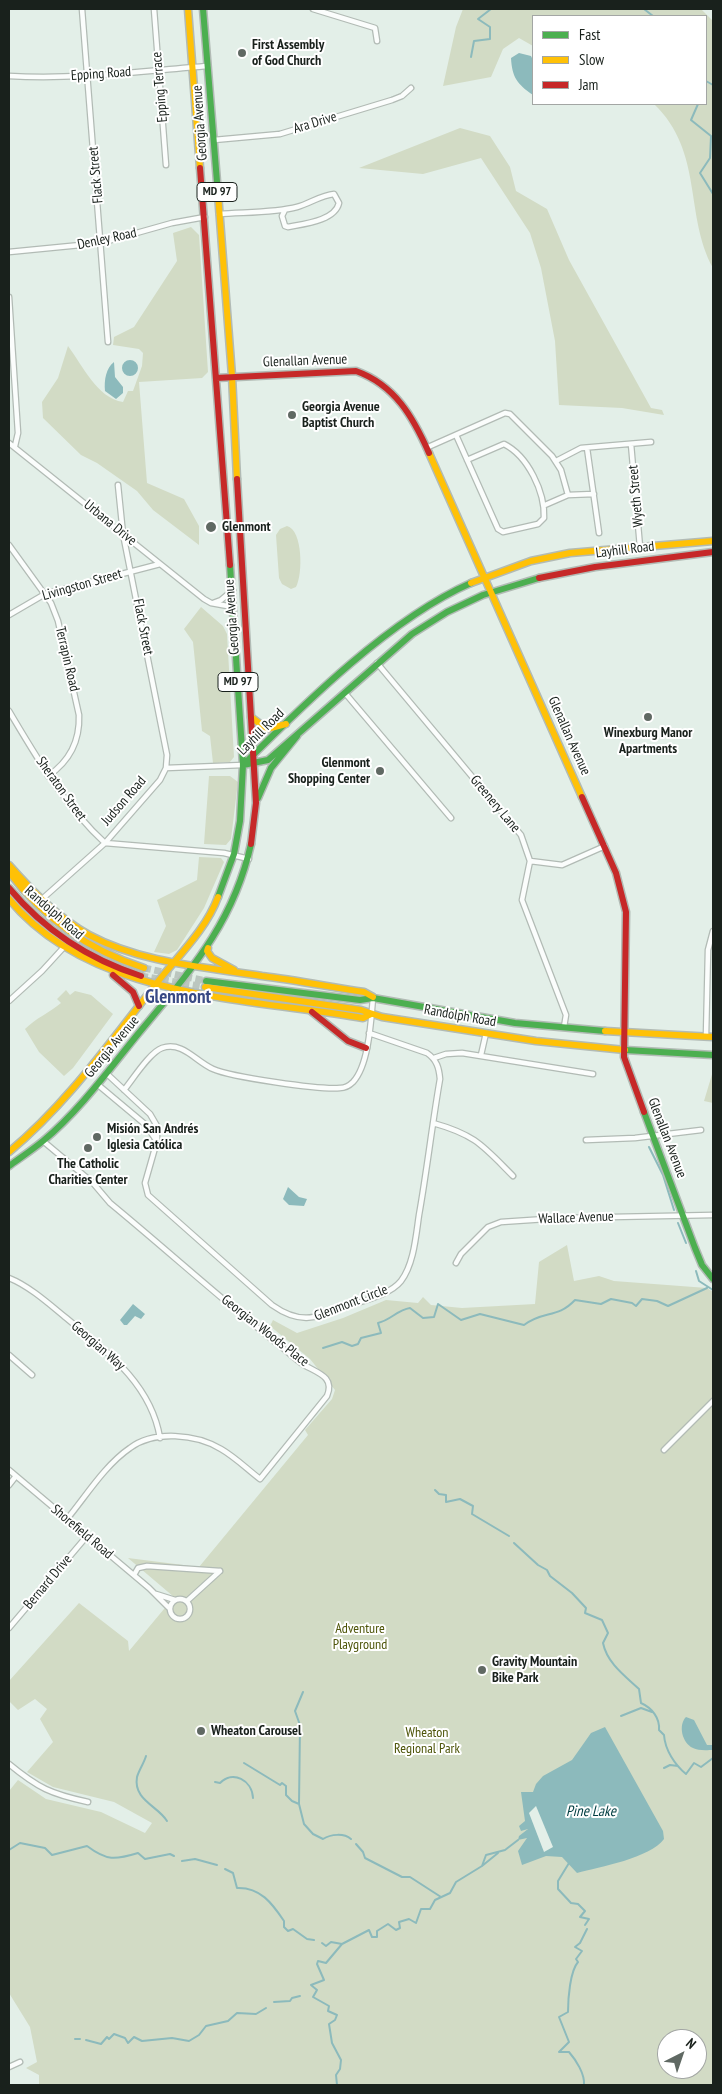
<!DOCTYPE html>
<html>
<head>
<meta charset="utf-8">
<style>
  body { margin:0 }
  #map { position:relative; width:722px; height:2094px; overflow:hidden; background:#e3efe8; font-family:"PT Sans Narrow",sans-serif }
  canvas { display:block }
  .frame { position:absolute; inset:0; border:10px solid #19211c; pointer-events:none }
  .legend { position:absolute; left:532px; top:15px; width:175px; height:90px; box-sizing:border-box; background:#fff; border:1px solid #a3a6a4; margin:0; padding:6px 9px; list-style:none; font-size:15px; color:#19211c }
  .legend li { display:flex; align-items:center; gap:10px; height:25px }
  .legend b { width:25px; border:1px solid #a3a6a4 }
  .north { position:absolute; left:657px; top:2029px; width:50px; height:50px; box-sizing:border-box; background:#fff; border:1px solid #a3a6a4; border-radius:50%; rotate:41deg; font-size:14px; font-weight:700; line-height:20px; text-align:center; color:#19211c }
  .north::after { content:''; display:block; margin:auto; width:18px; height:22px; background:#606963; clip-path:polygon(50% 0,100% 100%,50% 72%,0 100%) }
</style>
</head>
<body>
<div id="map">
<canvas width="722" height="2094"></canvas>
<div class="frame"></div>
<ul class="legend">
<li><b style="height:6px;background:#4caf50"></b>Fast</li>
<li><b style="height:6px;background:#ffc107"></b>Slow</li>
<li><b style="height:6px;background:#c62828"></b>Jam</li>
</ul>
<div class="north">N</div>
</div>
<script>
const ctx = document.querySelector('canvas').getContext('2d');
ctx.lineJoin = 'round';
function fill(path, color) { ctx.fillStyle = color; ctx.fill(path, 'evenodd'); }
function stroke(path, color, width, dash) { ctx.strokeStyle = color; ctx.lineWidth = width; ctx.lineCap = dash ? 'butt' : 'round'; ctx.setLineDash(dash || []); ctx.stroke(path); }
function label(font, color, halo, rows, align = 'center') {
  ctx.font = font + ' "PT Sans Narrow",sans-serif'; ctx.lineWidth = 4; ctx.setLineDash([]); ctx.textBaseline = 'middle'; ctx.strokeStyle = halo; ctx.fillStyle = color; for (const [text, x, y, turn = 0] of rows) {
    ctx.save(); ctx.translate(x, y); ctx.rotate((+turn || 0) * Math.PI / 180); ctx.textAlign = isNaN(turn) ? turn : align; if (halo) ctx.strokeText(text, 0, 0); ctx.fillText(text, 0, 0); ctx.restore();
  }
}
const green = new Path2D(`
  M463,9h238l12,12v247c-29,-53 -9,-116 -59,-164h52v-88h-173v30l-14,-8 -16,11 -12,28 -48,9 13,-59z
  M460,128l30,8 20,31 6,24 31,18 22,51 82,148 11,2 2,5 -42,-7 -63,-3 -4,-64 -14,-73 -11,-35 -49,-75 -58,16 -64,-6z
  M191,227l8,8 9,137 -6,6 -63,4 8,101 37,16 15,27v19l-46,-35 -16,-19 -40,-28 -16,-8 -38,-37 -1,-16 16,-24 10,-32c15,20 29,52 55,56l5,-11h5l9,-25 1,-13 -4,-4 -26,-4 1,-8 20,-10 43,-66 -4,-28z
  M287,526c16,4 16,49 9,61l-5,2 -9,-5 -3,-6 -3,-43 4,-6z
  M201,607l22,19 4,8 7,123 -4,5 -17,1 -3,-27 -8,-5 -9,-89 -9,-13z
  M209,776h21l8,6 -7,57 -5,6 -22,-1z
  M199,857l22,1 3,4 -20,46 -27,42 -8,4 -15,-2 12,-26 -9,-26 40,-20z
  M66,990l4,5 5,-4 16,4 22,19 -40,54 -9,8 -25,-24 -14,-23c11,-11 24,-16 36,-26l-4,-4z
  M713,1071v32l-9,-2z
  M567,1245l7,36 25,-5 15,5 93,7 6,4v793h-674v-10l-13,-7 11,-6 -7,-35 -21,-34v-202l9,-11 28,19 55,13 44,21 7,-10 -38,-21 -61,-15 -26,-15 26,-30 -13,-23 7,-10 -12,-10 -17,11 -9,-9v-20l70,-78 49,38 1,10 45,-54 -46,-39 71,9 109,-132 -3,-5 27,-31 3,-9 -25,-31 -40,-33 3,-6 24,13 46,-15 43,-18 32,3 5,-6 8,8 31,3 73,-4 4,-42zM667,2039h30v30h-30z`);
const water = new Path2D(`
  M519,53l12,3 2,4v35c-16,-11 -21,-18 -22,-37z
  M122 368a8 8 0 1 1 16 0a8 8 0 1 1-16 0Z
  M114,362l1,15 8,10v6l-7,6 -11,-8c-1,-11 1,-23 9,-29z
  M288,1187l11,10 8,2 -3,7 -15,-1 -6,-6z
  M133,1304l12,10 -4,5 -6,-3 -8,9h-3l-4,-5z
  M686,1717l8,3 13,25h6v5c-5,0 -15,1 -20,-2 -11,-5 -15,-23 -7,-31z
  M605,1727l58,104 1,8c-14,19 -64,28 -87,34l-15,-16 -16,-1 -24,9 -4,-14 9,-13 -9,2 1,-4 9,-7 -7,2 -2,-5 6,-5 -4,-29h12l3,-8 7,-8 29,-16 19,-27z`);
const pier = new Path2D(`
  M536,1806l17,41 -9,5 -15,-39z`);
const stream = new Path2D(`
  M644,9l9,7
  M471,57l3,-16 16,-2v-12l-12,-8 13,-10
  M706,81l7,4
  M698,104l-7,16 20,16 -1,22 -10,15 13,21
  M649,1147l14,28 11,35
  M678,1223l8,20
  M696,1271l3,10 14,9
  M323,1348l19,-6 10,4 6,-2 3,-6 20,-5 -3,-10c13,-3 19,-13 32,-15l13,10 11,-1 4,-13 23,16 19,-6 44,11c20,-15 33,-6 51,-25l26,4 10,-5 21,4 4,3 6,-7 15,2 11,5 39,-18
  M435,1490l4,4 7,1v7l14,-3 13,7 -1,8 37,22
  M514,1543l24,22 9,5 3,6 22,17 14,15 -1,5 17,7 6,13 -5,10c4,20 22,33 36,46l2,14c11,5 19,15 18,27l5,5c1,15 11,30 22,39l8,-11 7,4 12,-9
  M621,1716l20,-8 11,4
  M146,1756c-2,7 -7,14 -9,21 -4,23 21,29 30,44
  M244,1763l36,22 2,-2 4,3v9l6,6 7,3 5,20 9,10 10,5c8,-5 21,-6 28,0
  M664,1768l6,-3 8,1
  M215,1782l5,1c13,-13 32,-3 33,15
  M299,1804l1,-79 -5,-14 8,-19
  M356,1844l7,8 2,6 37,19h8l31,20
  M9,1850l11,-7 25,5 7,7 35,-9c20,15 28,14 51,7l7,6 25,-5 4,2
  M182,1861l13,-2 22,6
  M569,1863l-11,18v8l13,14 7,1 7,7 -5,6 9,2 -4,6
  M482,1866l16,-13
  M225,1869l8,4 4,15c23,-1 35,15 47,33v6l4,4 5,-2 14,10 7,1
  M322,1943l4,3 5,-4 11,2
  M274,2002l16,-1 2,-3 8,-2
  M75,2039h5
  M86,2040l15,4 6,-7 2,2 5,-5 11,4 3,5 6,-6 8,4 30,-3 17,3 10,-6 7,-9 22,-5 9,-8 19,1 10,-6
  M337,2085l-1,-10 4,-6 1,-9 -9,-17 -3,-19 6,-4 2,-5 -9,-4 1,-5 -16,-9 4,-7 -6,-5 13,-5 -7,-16 1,-3 8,2 16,-19 27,-14 3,7h5v-6l11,-7 8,6 4,-2 -1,-6 10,-3 7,4 5,-14h9l5,-9 15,-7 6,-11 26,-16 4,-11 19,-5 13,-10
  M584,2085c1,-11 -8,-25 -15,-33h-10l10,-10 -10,-25 9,-5c0,-13 2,-41 10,-50l-2,-3 6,-8 -7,-4 5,-4 7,-14`);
const primaryTunnel = new Path2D(`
  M144,968l62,13
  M141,976l64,11`);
const street = new Path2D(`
  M82,9l26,333
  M154,9l12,156
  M313,9l62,19 2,13
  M9,76c66,4 133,-5 199,-10
  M214,140l66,-6 112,-34 10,-4 9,-8
  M219,214c23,-2 56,-1 78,-7 12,-3 24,-12 37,-13l5,9c-4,18 -36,21 -51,24l-3,-1 -3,-10 3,-6
  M9,252l92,-9 71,-20 33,-6
  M9,297l9,136 -3,13
  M456,435l42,94 5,3 35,-8 6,-6c1,-26 -16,-62 -40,-74l-37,16
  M9,443l195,156 7,4 22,4
  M631,444l9,103
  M426,448l79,-35 5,1 42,42 9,14 7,25 -23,10
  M587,448l12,85
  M556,461l25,-13 70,-6
  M568,495l26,-1
  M9,545l42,58 7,18 21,94c1,26 -9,46 -31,61
  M213,603l8,-3 12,-10
  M9,615l36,-21 115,-30
  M377,663l144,172 9,26 -8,39 44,115 -2,12
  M345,693l106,125
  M9,711c28,47 55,94 96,132l119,10 25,6
  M166,768l77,-3
  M530,861l32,4 43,-19
  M41,900l64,-57 55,-63 6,-12 1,-13 -44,-221 -5,-49
  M9,1001l33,-30 22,-24
  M706,1036l2,-86 5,-19
  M481,1055l5,-22
  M434,1058l12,-4 16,-1 131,21
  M106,1073l44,41 7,12v15l-12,42 3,12 124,110c27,19 42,14 71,3 17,-7 46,-12 58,-27 13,-17 15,-46 18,-66 8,-45 13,-90 21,-136 -1,-11 -3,-19 -13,-26l-58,-20
  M97,1084l49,41 10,15
  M124,1090c9,-11 26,-38 38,-42 21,-7 34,14 51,21 18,8 107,21 127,19 5,0 10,-3 13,-6 16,-17 18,-62 20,-84
  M433,1123c43,12 50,23 80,53
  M586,1140l49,-2 66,-8
  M43,1141l50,42 17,20c57,47 112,97 170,143 8,6 16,14 24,19 14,8 31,12 23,31l-67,83c-13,-10 -25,-22 -39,-30 -25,-15 -67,-19 -91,-1 -25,17 -44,48 -63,71
  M456,1263l5,-9 27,-27 13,-5 60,-4 152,-3
  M9,1278c20,8 39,25 56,39 40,33 86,66 95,121
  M9,1355l23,20
  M664,1450l49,-49
  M9,1470l140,118 20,20
  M9,1485l7,-9
  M134,1575l4,-7 9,-2 73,5
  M156,1594l19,6
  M170 1609a10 10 0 1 1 20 0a10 10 0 1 1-20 0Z
  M187,1601l33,-30
  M9,1628l78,-92
  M9,1764c29,24 42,30 79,38
  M9,2067l11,-5`);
const fast = new Path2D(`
  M203,9l15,185
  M243,765c62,-62 148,-147 228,-182
  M243,765l25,-5 144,-126 35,-22 36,-17 56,-17
  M258,798l13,-30 26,-32
  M218,897l16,-43 6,-33 3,-56 -13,-200
  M206,981l154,19 13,-2 142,25 90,8
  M625,1050l88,5
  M644,1112l51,136 7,17 11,14
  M9,1166c11,-8 23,-16 34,-25 36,-30 65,-70 95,-107 51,-62 95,-109 113,-190`);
const slow = new Path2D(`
  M188,9l12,159
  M218,194l14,182 5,103
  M429,453l153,344
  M471,583l60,-22 39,-8 143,-12
  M251,717l16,12 19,-5
  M9,865c24,27 48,52 80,70 52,28 116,32 173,41 34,4 68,11 102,16l9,5
  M9,872c35,47 79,78 135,96
  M9,899c81,99 237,99 354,119l8,-4
  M208,948l-1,3 5,7 22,12
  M205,987l156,23 21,7 154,24 89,9
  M605,1031l108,6
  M9,1152c58,-48 101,-110 147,-168 21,-27 50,-54 62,-87`);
const jam = new Path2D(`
  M200,168l30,397
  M216,378l140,-7c39,14 57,46 73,82
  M237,479l19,324 -5,41
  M539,578l56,-11 118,-15
  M582,797l34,76 10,39 -2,145 20,55
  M9,888c36,43 79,71 132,88
  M113,975l20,17 6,14
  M312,1012l36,29 18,7`);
const markers = [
  [242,53,5,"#606963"],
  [292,415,5,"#606963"],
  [211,527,6,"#606963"],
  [648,717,5,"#606963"],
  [380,771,5,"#606963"],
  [97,1137,5,"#606963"],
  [88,1148,5,"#606963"],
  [482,1670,5,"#606963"],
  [201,1731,5,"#606963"]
];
const shields = [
  [217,192,40],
  [238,682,40]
];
const shieldNames = [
  ["MD 97",217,192],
  ["MD 97",238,682]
];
const poiNames = [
  ["First Assembly",252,45],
  ["of God Church",252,61],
  ["Georgia Avenue",302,407],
  ["Baptist Church",302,423],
  ["Glenmont",222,527],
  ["Winexburg Manor",648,733,"center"],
  ["Apartments",648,749,"center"],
  ["Glenmont",370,763,"right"],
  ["Shopping Center",370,779,"right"],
  ["Misión San Andrés",107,1129],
  ["Iglesia Católica",107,1145],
  ["The Catholic",88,1164,"center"],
  ["Charities Center",88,1180,"center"],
  ["Gravity Mountain",492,1662],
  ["Bike Park",492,1678],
  ["Wheaton Carousel",211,1731]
];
const streetNames = [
  ["Epping Road",101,74,-4],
  ["Epping Terrace",160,87,-95],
  ["Georgia Avenue",200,123,-94],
  ["Ara Drive",315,123,-17],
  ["Flack Street",96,175,-95],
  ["Denley Road",107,239,-12],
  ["Glenallan Avenue",305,361,-2],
  ["Wyeth Street",636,496,-95],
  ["Urbana Drive",110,523,39],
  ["Layhill Road",625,550,-7],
  ["Livingston Street",82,585,-16],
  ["Georgia Avenue",232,617,-94],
  ["Flack Street",143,627,79],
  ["Terrapin Road",67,659,77],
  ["Layhill Road",261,732,-45],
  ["Glenallan Avenue",569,736,66],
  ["Sheraton Street",61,789,54],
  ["Judson Road",124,801,-49],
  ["Greenery Lane",495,804,50],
  ["Randolph Road",54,913,41],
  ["Randolph Road",460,1016,10],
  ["Georgia Avenue",112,1047,-50],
  ["Glenallan Avenue",667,1138,69],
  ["Wallace Avenue",576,1218,-2],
  ["Glenmont Circle",351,1303,-21],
  ["Georgian Woods Place",265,1331,38],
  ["Georgian Way",98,1346,41],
  ["Shorefield Road",82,1532,40],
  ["Bernard Drive",48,1582,-50]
];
const parkNames = [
  ["Adventure",360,1629],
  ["Playground",360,1645],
  ["Wheaton",427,1733],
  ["Regional Park",427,1749]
];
const waterNames = [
  ["Pine Lake",591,1812]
];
const districtNames = [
  ["Glenmont",178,998]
];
fill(green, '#d2dbc5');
fill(water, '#8cbabc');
fill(pier, '#e3efe8');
stroke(stream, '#8cbabc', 2);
stroke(primaryTunnel, '#bbc6bf', 7, [7, 3.5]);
stroke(street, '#b2bbb5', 7);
stroke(fast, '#b2bbb5', 9);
stroke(slow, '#b2bbb5', 9);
stroke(jam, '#b2bbb5', 9);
stroke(street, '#fbfdfc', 4.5);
stroke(fast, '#4caf50', 6);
stroke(slow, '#ffc107', 6);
stroke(jam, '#c62828', 6);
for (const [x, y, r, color] of markers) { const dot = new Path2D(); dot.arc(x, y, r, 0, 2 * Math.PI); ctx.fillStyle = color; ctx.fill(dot); stroke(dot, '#fff', 2); }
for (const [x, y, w] of shields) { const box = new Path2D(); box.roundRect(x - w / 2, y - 9.5, w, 19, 4); ctx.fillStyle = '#fff'; ctx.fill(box); stroke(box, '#19211c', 1); }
label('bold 12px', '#19211c', null, shieldNames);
label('bold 14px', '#19211c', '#fff', poiNames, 'left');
label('14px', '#19211c', '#fff', streetNames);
label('14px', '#4d5408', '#fff', parkNames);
label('italic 15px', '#003d41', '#fff', waterNames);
label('bold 19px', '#384984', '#fff', districtNames);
</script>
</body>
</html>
